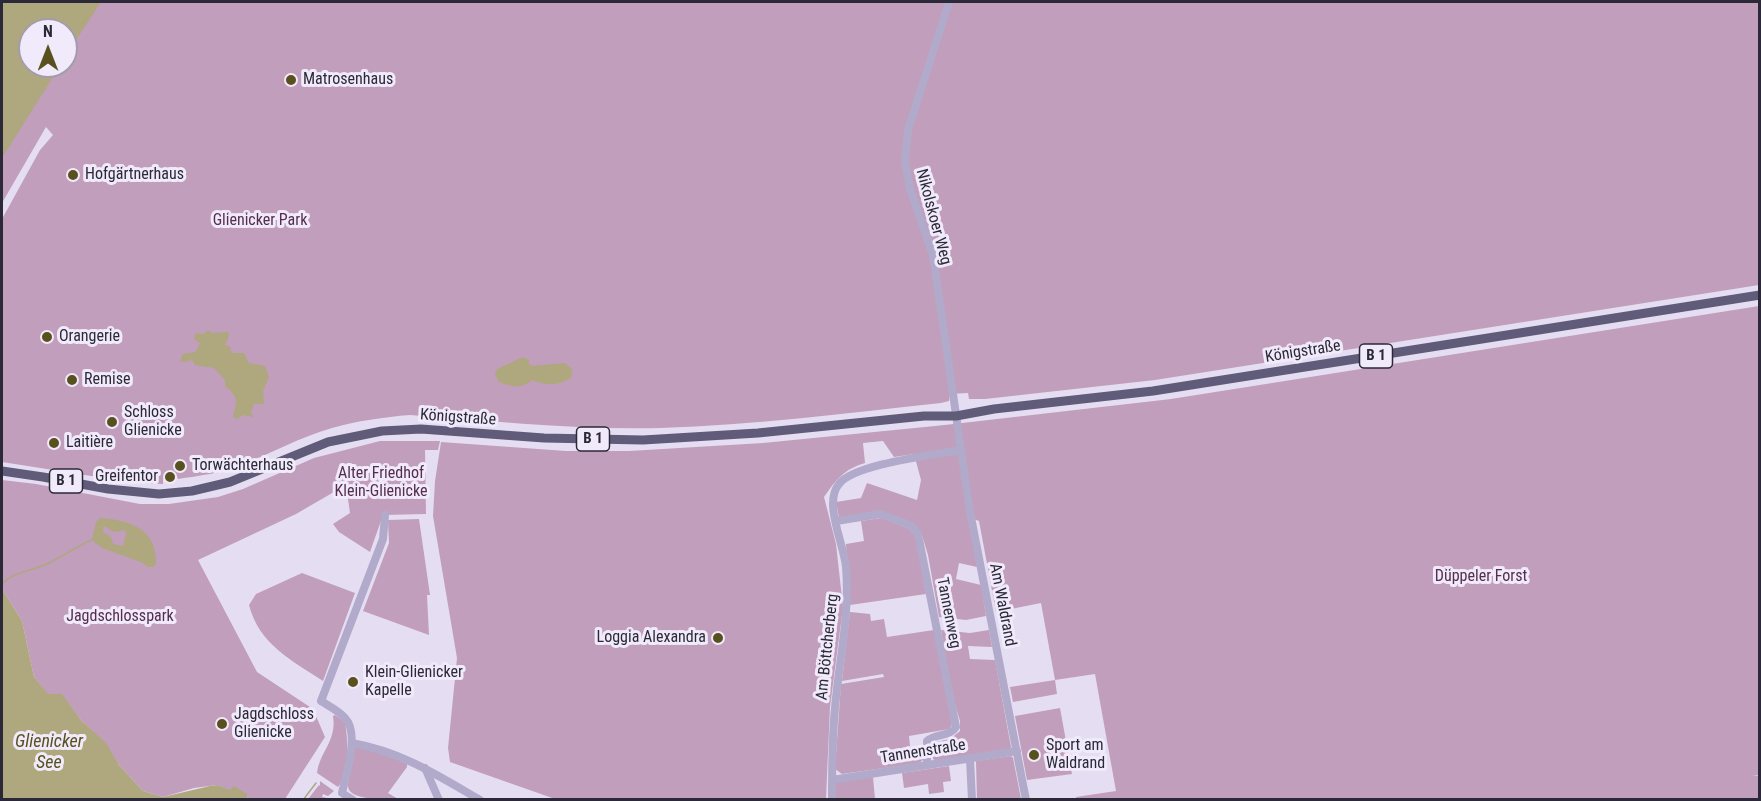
<!DOCTYPE html>
<html>
<head>
<meta charset="utf-8">
<style>
  body { margin:0 }
  #map { position:relative; width:1761px; height:801px; overflow:hidden; background:#e5def2; font-family:"Roboto Condensed",sans-serif }
  canvas { display:block }
  .frame { position:absolute; inset:0; border:3px solid #2b2938; pointer-events:none }
  .north { position:absolute; left:18px; top:18px; width:60px; height:60px; box-sizing:border-box; background:#f0eafa; border:2px solid #a19dac; border-radius:50%; rotate:0deg; font-size:16px; font-weight:700; line-height:24px; text-align:center; color:#2b2938 }
  .north::after { content:''; display:block; margin:auto; width:21px; height:27px; background:#58511f; clip-path:polygon(50% 0,100% 100%,50% 72%,0 100%) }
</style>
</head>
<body>
<div id="map">
<canvas width="1761" height="801"></canvas>
<div class="frame"></div>
<div class="north">N</div>
</div>
<script>
const ctx = document.querySelector('canvas').getContext('2d');
ctx.lineJoin = 'round';
function fill(path, color) { ctx.fillStyle = color; ctx.fill(path, 'evenodd'); }
function stroke(path, color, width, dash) { ctx.strokeStyle = color; ctx.lineWidth = width; ctx.lineCap = dash ? 'butt' : 'round'; ctx.setLineDash(dash || []); ctx.stroke(path); }
function label(font, color, halo, rows, align = 'center') {
  ctx.font = font + ' "Roboto Condensed",sans-serif'; ctx.lineWidth = 6; ctx.setLineDash([]); ctx.textBaseline = 'middle'; ctx.strokeStyle = halo; ctx.fillStyle = color; for (const [text, x, y, turn = 0] of rows) {
    ctx.save(); ctx.translate(x, y); ctx.rotate((+turn || 0) * Math.PI / 180); ctx.textAlign = isNaN(turn) ? turn : align; if (halo) ctx.strokeText(text, 0, 0); ctx.fillText(text, 0, 0); ctx.restore();
  }
}
const green = new Path2D(`
  M89,2h1670v283l-604,95 -170,19h-16l-1,-6 -18,1 -1,7 -8,2c-93,10 -187,22 -281,25 -84,2 -167,-7 -250,-13 -26,2 -53,6 -78,13 -32,9 -60,25 -91,37 -20,8 -42,11 -63,14l-2,-5 -13,5v5l-27,-1 -134,-21v-243l38,-69 13,-15 -7,-8 -44,76v-62l48,-75h16v-27z
  M1759,306l1,469 -8,1h7v23h-683v-2l40,-6 -21,-117 -40,6 -14,-77 -45,9 -17,-91 -11,-4 9,50 -18,-4 -3,16 25,6 5,31 -20,4 -27,-3 -11,-62 -7,-23 -8,-9 -31,-11 -43,6 -3,-16 25,-4 6,-15 50,17 4,-20 -7,-26 -20,3 -11,-16 -20,2 2,20c-21,6 -29,17 -41,34l12,47 7,63 -13,100 -4,92h-271l-105,-37 -2,-14 9,-90 -24,-142 2,-35 6,-39 125,9h63l134,-8 182,-18 226,-26z
  M380,441h60l-2,9h-13l1,64 -43,1 -13,37 -31,-20 -6,-8 17,-11 -4,-28 -50,29 -98,46 59,112 56,37 12,28 -40,62h-38l1,-1 -31,-13 -23,3 -31,9 -20,-6 -24,-26 -15,-23 -23,-22 -19,-25h-14l-14,-18 -12,-56 -20,-32v-109l34,4 104,20h29l49,-7 25,-8 71,-31z
  M881,518l29,11 5,4 11,61 -76,11 -4,-61 18,-3 -3,-20z
  M419,519l11,76h-3l2,40 -66,-24 26,-68 -1,-23z
  M302,573l53,20 -32,88c-32,-21 -64,-37 -74,-76l7,-11z
  M850,612l20,2 1,7 13,-2 3,18 47,-7 18,95 -3,4 -40,7 1,10h-3v3l16,-2v13l-4,3 -77,11 -7,-5 6,-85 43,-7 -1,-3 -41,7z
  M941,630l29,3 19,-3 3,17 -24,-1 2,13 25,1 16,87 -2,3 -73,11 -3,-2 -1,-16 18,-4 10,-8v-10l-8,-27z
  M1055,680l2,14 -44,8 -3,-15z
  M1060,708l12,66 -45,6 -12,-64z
  M335,715l10,7c3,17 5,52 -7,65l-21,-14c3,-22 20,-32 16,-57z
  M355,746l27,6 25,12v3l-19,26 10,6c-14,0 -51,2 -50,-14 1,-13 6,-26 7,-39z
  M1011,756l2,2 8,41h-44l-1,-38z
  M949,766l2,15 -8,1 1,10 -15,2 -1,-10 -24,4 -2,-15z
  M873,777l2,22 -40,1 1,-17 2,-1z
  M320,781l14,10 -6,5 -5,-2 -1,3 10,2h-24l11,-14 1,1z`);
const water = new Path2D(`
  M2,2h99l-35,53v-25h-36v36h30l-58,92z
  M209,330l2,3 17,-1 1,4 -4,9 6,2 -1,3 3,3h11l5,10 16,3 4,11 -6,14 1,13h-10l-3,7 2,6 -10,-2 -6,4 -4,-2c4,-16 6,-20 -8,-31v-6l-11,-12 -19,-3 -3,-5 -7,2 -5,-1 3,-7c11,-3 12,2 17,-11l-6,-4 2,-6 7,1z
  M523,357l6,3v4l3,2 33,-3 7,6 -1,9c-13,8 -25,8 -39,2 -11,9 -20,7 -33,2l-4,-8 2,-5z
  M100,518c29,2 57,10 56,46l-3,3h-5l-5,-4 -41,-15 -10,-8 4,-18zM104,526l10,6 11,-2 1,5 -3,11 -10,-2 -2,-7 -8,-5z
  M2,589l20,32 12,56 14,17h14l19,26 25,23 13,22 24,26 20,6 47,-11 7,-1 13,5 4,-4 13,8v5h-245z`);
const stream = new Path2D(`
  M2,584c12,-13 31,-13 47,-21 15,-7 27,-17 43,-23
  M303,800l13,-17`);
const minor = new Path2D(`
  M949,2l-41,128 -3,31 5,28 23,66 37,257 56,288
  M836,521l44,-7 30,11 8,9 38,193c-6,10 -20,6 -29,14v24
  M352,743c50,9 85,32 128,57
  M970,759l2,41
  M425,768l14,32
  M832,780l185,-29
  M353,800l-11,-7c4,-19 18,-60 3,-75 -6,-7 -16,-12 -24,-17l62,-162 2,-24
  M832,800c0,-31 0,-61 3,-92 4,-47 15,-93 11,-141 -2,-23 -23,-64 -7,-83 15,-20 95,-29 121,-34`);
const major = new Path2D(`
  M2,471l41,6 65,12 51,5 33,-3 38,-9 98,-40 54,-11 39,-2 123,9 99,2 115,-7 166,-17h32l38,-7 159,-18 607,-96`);
const markers = [
  [291,80,6,"#58511f"],
  [73,175,6,"#58511f"],
  [47,337,6,"#58511f"],
  [72,380,6,"#58511f"],
  [112,422,6,"#58511f"],
  [54,443,6,"#58511f"],
  [180,466,6,"#58511f"],
  [170,477,6,"#58511f"],
  [718,638,6,"#58511f"],
  [353,682,6,"#58511f"],
  [222,724,6,"#58511f"],
  [1034,755,6,"#58511f"]
];
const shields = [
  [1376,356,33],
  [593,439,33],
  [66,481,33]
];
const shieldNames = [
  ["B 1",1376,356],
  ["B 1",593,439],
  ["B 1",66,481]
];
const poiNames = [
  ["Matrosenhaus",303,80],
  ["Hofgärtnerhaus",85,175],
  ["Orangerie",59,337],
  ["Remise",84,380],
  ["Schloss",124,413],
  ["Glienicke",124,431],
  ["Laitière",66,443],
  ["Torwächterhaus",192,466],
  ["Greifentor",158,477,"right"],
  ["Loggia Alexandra",706,638,"right"],
  ["Klein-Glienicker",365,673],
  ["Kapelle",365,691],
  ["Jagdschloss",234,715],
  ["Glienicke",234,733],
  ["Sport am",1046,746],
  ["Waldrand",1046,764]
];
const streetNames = [
  ["Nikolskoer Weg",933,217,75],
  ["Königstraße",1303,352,-9],
  ["Königstraße",458,418,4],
  ["Am Waldrand",1002,605,79],
  ["Tannenweg",948,613,79],
  ["Am Böttcherberg",828,647,-84],
  ["Tannenstraße",923,752,-9]
];
const parkNames = [
  ["Glienicker Park",260,221],
  ["Alter Friedhof",381,474],
  ["Klein-Glienicke",381,492],
  ["Düppeler Forst",1481,577],
  ["Jagdschlosspark",120,617]
];
const waterNames = [
  ["Glienicker",49,742],
  ["See",49,763]
];
fill(green, '#c19ebc');
fill(water, '#afa77d');
stroke(stream, '#afa77d', 1.5);
stroke(minor, '#b2aaca', 8);
stroke(major, '#5f5b79', 9);
for (const [x, y, r, color] of markers) { const dot = new Path2D(); dot.arc(x, y, r, 0, 2 * Math.PI); ctx.fillStyle = color; ctx.fill(dot); stroke(dot, '#f0eafa', 2); }
for (const [x, y, w] of shields) { const box = new Path2D(); box.roundRect(x - w / 2, y - 12, w, 24, 4.5); ctx.fillStyle = '#f0eafa'; ctx.fill(box); stroke(box, '#2b2938', 1.5); }
label('bold 15px', '#2b2938', null, shieldNames);
label('16px', '#2b2938', '#f0eafa', poiNames, 'left');
label('16px', '#2b2938', '#f0eafa', streetNames);
label('16px', '#552d4e', '#f0eafa', parkNames);
label('italic 18px', '#58511f', '#f0eafa', waterNames);
</script>
</body>
</html>
